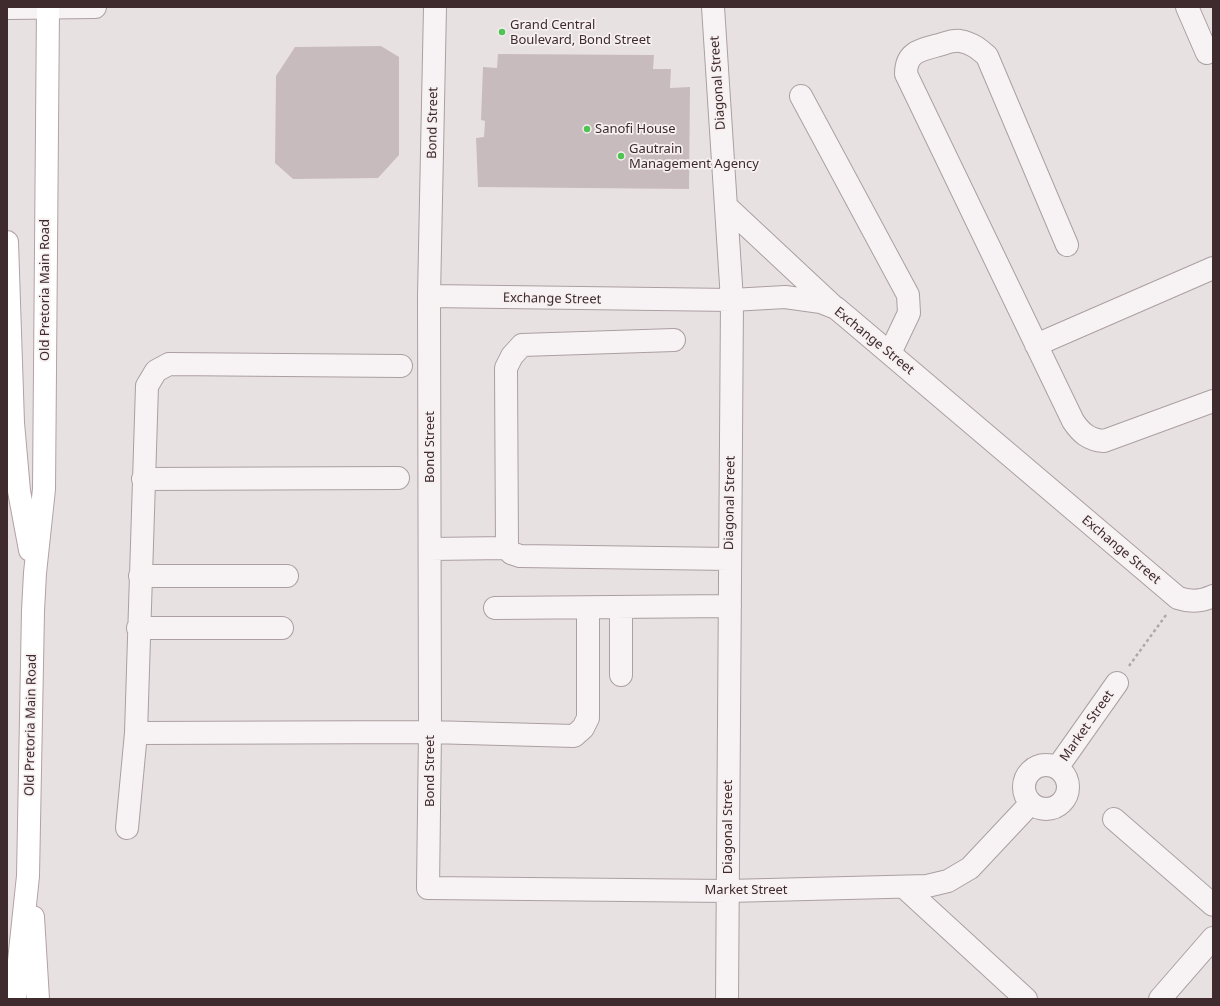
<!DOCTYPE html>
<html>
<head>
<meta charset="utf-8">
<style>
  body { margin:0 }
  #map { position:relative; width:1220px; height:1006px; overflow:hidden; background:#e8e1e2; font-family:"Noto Sans",sans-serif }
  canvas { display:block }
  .frame { position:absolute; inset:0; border:8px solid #3f2a2e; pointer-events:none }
</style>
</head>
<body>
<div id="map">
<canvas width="1220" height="1006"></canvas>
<div class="frame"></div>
</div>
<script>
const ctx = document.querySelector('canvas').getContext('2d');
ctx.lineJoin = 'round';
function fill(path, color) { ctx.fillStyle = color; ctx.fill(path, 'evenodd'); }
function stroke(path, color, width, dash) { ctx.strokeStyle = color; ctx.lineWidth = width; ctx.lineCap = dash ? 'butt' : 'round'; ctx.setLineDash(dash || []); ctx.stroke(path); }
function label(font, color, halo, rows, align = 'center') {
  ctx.font = font + ' "Noto Sans",sans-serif'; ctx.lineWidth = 3.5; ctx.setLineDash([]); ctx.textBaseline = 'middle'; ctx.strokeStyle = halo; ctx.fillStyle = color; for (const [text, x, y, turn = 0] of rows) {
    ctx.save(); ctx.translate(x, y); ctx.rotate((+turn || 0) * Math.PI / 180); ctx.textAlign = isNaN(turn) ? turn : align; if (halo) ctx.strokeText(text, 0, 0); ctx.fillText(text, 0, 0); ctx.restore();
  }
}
const building = new Path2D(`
  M381,46l18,11v98l-21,23 -85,1 -18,-16 1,-87 19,-29z
  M498,54l156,1 -1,14h18l-1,19 20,-1 -1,102 -211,-2 -2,-49 8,-1 1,-16 -4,-1 2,-53 14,1z`);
const path = new Path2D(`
  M1129,666l37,-51`);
const minor = new Path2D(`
  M435,7l-6,289 1,436 -2,156 300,3 199,-5 21,-5 22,-13 61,-65
  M713,7l19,293 -5,699
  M1187,7l20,46
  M7,8l88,-1
  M801,96l107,199 1,18 -19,40
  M726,206l106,99
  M1067,245l-80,-189c-8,-7 -15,-13 -27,-15 -7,-1 -14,2 -21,4 -19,5 -33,7 -33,29l167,347c8,12 16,19 31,20l109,-40
  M429,296l303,4 53,-3 36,5 15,6 12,10 330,280c12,4 23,4 35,-2
  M674,340l-152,5 -10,11 -6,12 1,180 4,5 9,3 209,3
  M1036,345l177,-77
  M143,479l255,-1
  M430,549l77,-1
  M140,576h147
  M495,608l235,-2
  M621,608v67
  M138,628h144
  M136,733l294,-1 144,4 9,-8 5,-10v-110
  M1024 787a22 22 0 1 1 44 0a22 22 0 1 1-44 0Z
  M1057,768l60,-85
  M1114,819l99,86
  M127,828l9,-95 11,-347 9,-15 13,-7 232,2
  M905,888l121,111
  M1160,999l53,-61`);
const major = new Path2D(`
  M7,242l6,181 6,68 11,59
  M33,917l5,82
  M15,999l13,-123 5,-265 2,-38 9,-84 4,-482`);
const markers = [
  [502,32,4,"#4fc454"],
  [587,129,4,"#4fc454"],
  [621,156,4,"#4fc454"]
];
const poiNames = [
  ["Grand Central",510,25],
  ["Boulevard, Bond Street",510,40],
  ["Sanofi House",595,129],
  ["Gautrain",629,149],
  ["Management Agency",629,164]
];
const streetNames = [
  ["Diagonal Street",718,83,-94],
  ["Bond Street",433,123,-89],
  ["Old Pretoria Main Road",45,290,-90],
  ["Exchange Street",552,299,1],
  ["Exchange Street",874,341,39],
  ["Bond Street",430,447,-90],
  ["Diagonal Street",730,503,-89],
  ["Exchange Street",1121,550,40],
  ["Old Pretoria Main Road",31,725,-89],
  ["Market Street",1087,726,-55],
  ["Bond Street",430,771,-90],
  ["Diagonal Street",728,827,-90],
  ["Market Street",746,890]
];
fill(building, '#c8bbbe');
stroke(minor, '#ab9fa1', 24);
stroke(major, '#b3a1a5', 24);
stroke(path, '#b1a7a9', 2.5, [3, 3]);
stroke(minor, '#f7f3f4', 22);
stroke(major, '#fff', 22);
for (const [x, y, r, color] of markers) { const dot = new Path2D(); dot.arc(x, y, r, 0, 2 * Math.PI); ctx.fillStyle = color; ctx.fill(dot); stroke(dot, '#f6f0f1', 1.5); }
label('13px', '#3f2a2e', '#f6f0f1', poiNames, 'left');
label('13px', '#3f2a2e', '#f6f0f1', streetNames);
</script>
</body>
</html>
